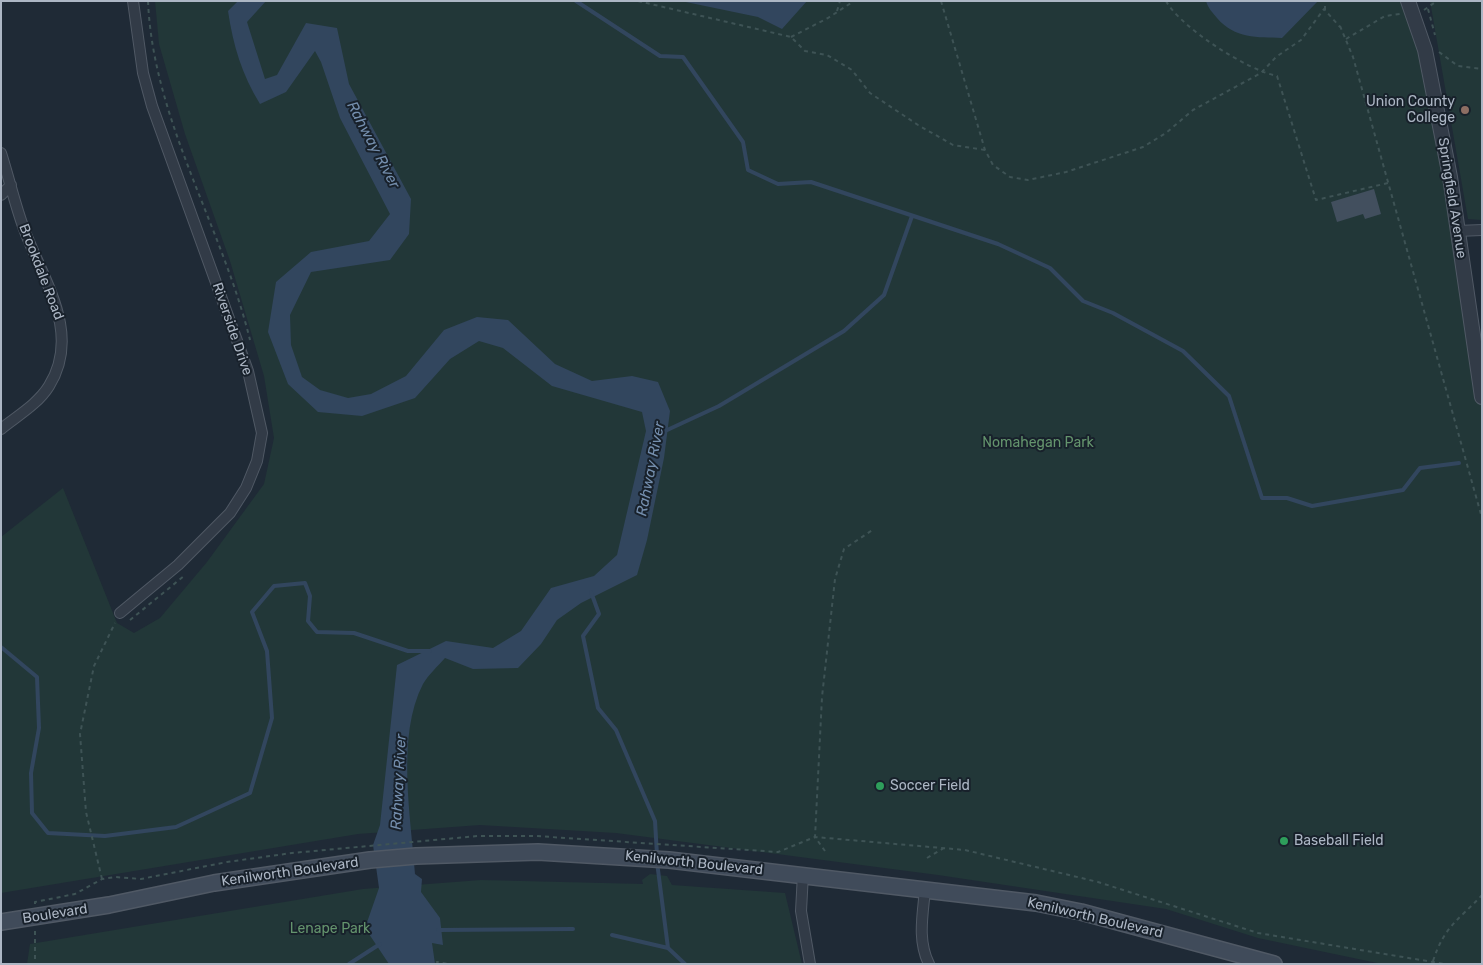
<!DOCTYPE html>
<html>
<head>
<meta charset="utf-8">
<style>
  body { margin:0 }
  #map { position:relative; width:1483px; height:965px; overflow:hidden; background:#1f2a36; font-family:Rubik,sans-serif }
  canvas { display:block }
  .frame { position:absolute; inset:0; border:2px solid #acb6c4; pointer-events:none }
</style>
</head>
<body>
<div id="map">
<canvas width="1483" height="965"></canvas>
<div class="frame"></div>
</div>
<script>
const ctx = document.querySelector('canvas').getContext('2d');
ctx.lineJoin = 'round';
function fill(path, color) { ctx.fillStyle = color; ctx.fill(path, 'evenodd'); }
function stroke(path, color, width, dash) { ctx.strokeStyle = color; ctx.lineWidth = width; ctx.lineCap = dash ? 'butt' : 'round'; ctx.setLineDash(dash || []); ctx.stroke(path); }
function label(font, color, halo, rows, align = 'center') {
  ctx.font = font + ' Rubik,sans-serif'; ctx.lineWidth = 4; ctx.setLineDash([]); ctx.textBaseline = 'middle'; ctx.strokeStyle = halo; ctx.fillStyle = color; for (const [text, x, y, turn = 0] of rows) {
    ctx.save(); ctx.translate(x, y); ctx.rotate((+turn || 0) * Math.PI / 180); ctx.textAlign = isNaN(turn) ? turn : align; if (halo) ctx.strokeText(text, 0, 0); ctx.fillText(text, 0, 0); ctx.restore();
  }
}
const green = new Path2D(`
  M155,1h1253l17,49 57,347v567h-100l-124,-26 -92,-29 -228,-34 -322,-42 -136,-8 -122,9 -357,59v-356l62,-49 54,135 17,10 26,-15 47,-56 57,-78 10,-46 -10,-62 -34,-115 -45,-127 -26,-90z
  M1430,1h52v219l-14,-1z
  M650,874l17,2 5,9 113,8 17,71h-775l3,-20 333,-55 118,-9 162,4 -1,-4z`);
const water = new Path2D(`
  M238,1h28l-19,21 18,57 12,-4 29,-52 31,5 12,56 62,115 -2,35 -19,26 -79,12 -21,43 1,30 11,32 18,13 28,8 23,-4 35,-18 38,-46 33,-13 31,3 47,44 37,17 40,-5 26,6 12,29 -6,47 -17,82 -10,35 -56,28 -24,17 -16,24 -23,24 -45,1 -28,-11c-7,8 -17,17 -22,26 -27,52 -12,133 -8,190l7,5 -1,13 19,26 3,27 -11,-2 3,21h-46l-24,-36 14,-40 -6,-43 7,-20 17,-160 49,-24 47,7 28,-17 30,-43 43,-12 23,-21 29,-124 -4,-19 -90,-26 -49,-38 -24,-7 -29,18 -35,39 -53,18 -44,-4 -30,-28 -20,-52 8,-50 35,-30 58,-11 21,-27 -50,-96 -19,-56 -6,-11 -29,41 -26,12c-18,-29 -27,-59 -32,-93z
  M681,1h126l-25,28 -24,-12z
  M1206,1h112l-36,37c-25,-1 -47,1 -65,-20 -5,-6 -9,-10 -11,-17z`);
const stream = new Path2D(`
  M576,1l84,55 23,1 60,85 5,28 30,14 33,-2 187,62 52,24 33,33 30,12 70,38 46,45 33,102h25l25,8 91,-16 17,-22 39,-5
  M665,431l54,-25 125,-75 40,-36 28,-79
  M591,592l8,22 -16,22 15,72 18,22 39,91 2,34
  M1,647l36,30 2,51 -8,45 1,40 16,20 57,3 71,-9 74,-34 22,-75 -5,-67 -15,-39 22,-26 31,-3 5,13 -2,25 9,11 37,1 54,18h22
  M657,862l11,86 17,16
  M438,930l135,-1
  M612,935l56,13
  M349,964l31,-20`);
const building = new Path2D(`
  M1374,189l7,25 -16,5 -2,-5 -26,8 -6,-20z`);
const path = new Path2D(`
  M148,1c5,119 74,225 102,339
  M638,1l153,36 14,14 22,4 25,15 18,23 48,32 35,20 32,5
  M941,1l44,149 8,15 17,12 18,3 38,-8 77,-25 23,-14 27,-23 68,-37 15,-16 25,-17 23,-31 16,18
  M1166,1c15,27 81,69 111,75l39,124 72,-17
  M1428,9l7,26
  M1325,10v-9
  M1424,10l13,-9
  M837,11l3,-10
  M1340,26l13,31 129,461
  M791,37l37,-19 26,-17
  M1346,39l39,-23 15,-2
  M1439,52l19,14 24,3
  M130,620l54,-44
  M825,851l-10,-14 7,-140 13,-118 9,-30 30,-20
  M927,858l17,-10
  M102,879l-16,-67 -6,-78 14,-68 21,-43
  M35,904v-2l40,-8 27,-15 13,-2 26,2 86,-17 65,-9 186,-17h58l242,16 37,-15 150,13 133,32 160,51 187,31
  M35,931v33
  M1433,961c12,-36 25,-40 49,-66
  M438,964l-1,-2 11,2`);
const minor = new Path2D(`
  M1,153c8,25 14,52 23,76 19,51 58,104 25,157 -11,18 -32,30 -48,43
  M1,195l10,-10
  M1457,231l25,-1
  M120,613l58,-48 52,-52 16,-25 11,-27 5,-28 -14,-62 -96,-265 -9,-33 -10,-72
  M803,874l-2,37 9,53
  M925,889c-2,25 -8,51 4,75`);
const tertiary = new Path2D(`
  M1408,1l17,49 25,127 32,220`);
const secondary = new Path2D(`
  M1,922l108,-17 105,-22 156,-23 46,-4 122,-4 131,8 367,43 45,9 193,52`);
const markers = [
  [1465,110,5,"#8d6e63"],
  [880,786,5,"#2e9e5b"],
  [1284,841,5,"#2e9e5b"]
];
const poiNames = [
  ["Union County",1455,102,"right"],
  ["College",1455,118,"right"],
  ["Soccer Field",890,786],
  ["Baseball Field",1294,841]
];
const streetNames = [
  ["Springfield Avenue",1452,198,81],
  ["Brookdale Road",41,272,69],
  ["Riverside Drive",232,329,71],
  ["Kenilworth Boulevard",694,863,6],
  ["Kenilworth Boulevard",290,872,-8],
  ["Boulevard",55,914,-9],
  ["Kenilworth Boulevard",1095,918,13]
];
const parkNames = [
  ["Nomahegan Park",1038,443],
  ["Lenape Park",330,929]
];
const waterNames = [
  ["Rahway River",373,145,62],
  ["Rahway River",651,469,-79],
  ["Rahway River",399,782,-87]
];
fill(green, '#223738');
fill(water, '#32465e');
stroke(stream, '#32465e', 4);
fill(building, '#424f5e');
stroke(minor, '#505965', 12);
stroke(tertiary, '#505965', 16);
stroke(secondary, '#505965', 18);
stroke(path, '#3e5355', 2, [4, 4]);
stroke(minor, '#323b47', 10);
stroke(tertiary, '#323b47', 14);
stroke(secondary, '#404b5a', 15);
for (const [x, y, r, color] of markers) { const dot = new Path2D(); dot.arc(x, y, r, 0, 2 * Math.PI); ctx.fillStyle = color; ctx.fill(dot); stroke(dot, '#18212b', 2); }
label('14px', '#acb6c4', '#18212b', poiNames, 'left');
label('14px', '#acb6c4', '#18212b', streetNames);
label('14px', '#64946d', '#18212b', parkNames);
label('italic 15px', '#748ead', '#18212b', waterNames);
</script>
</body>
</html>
